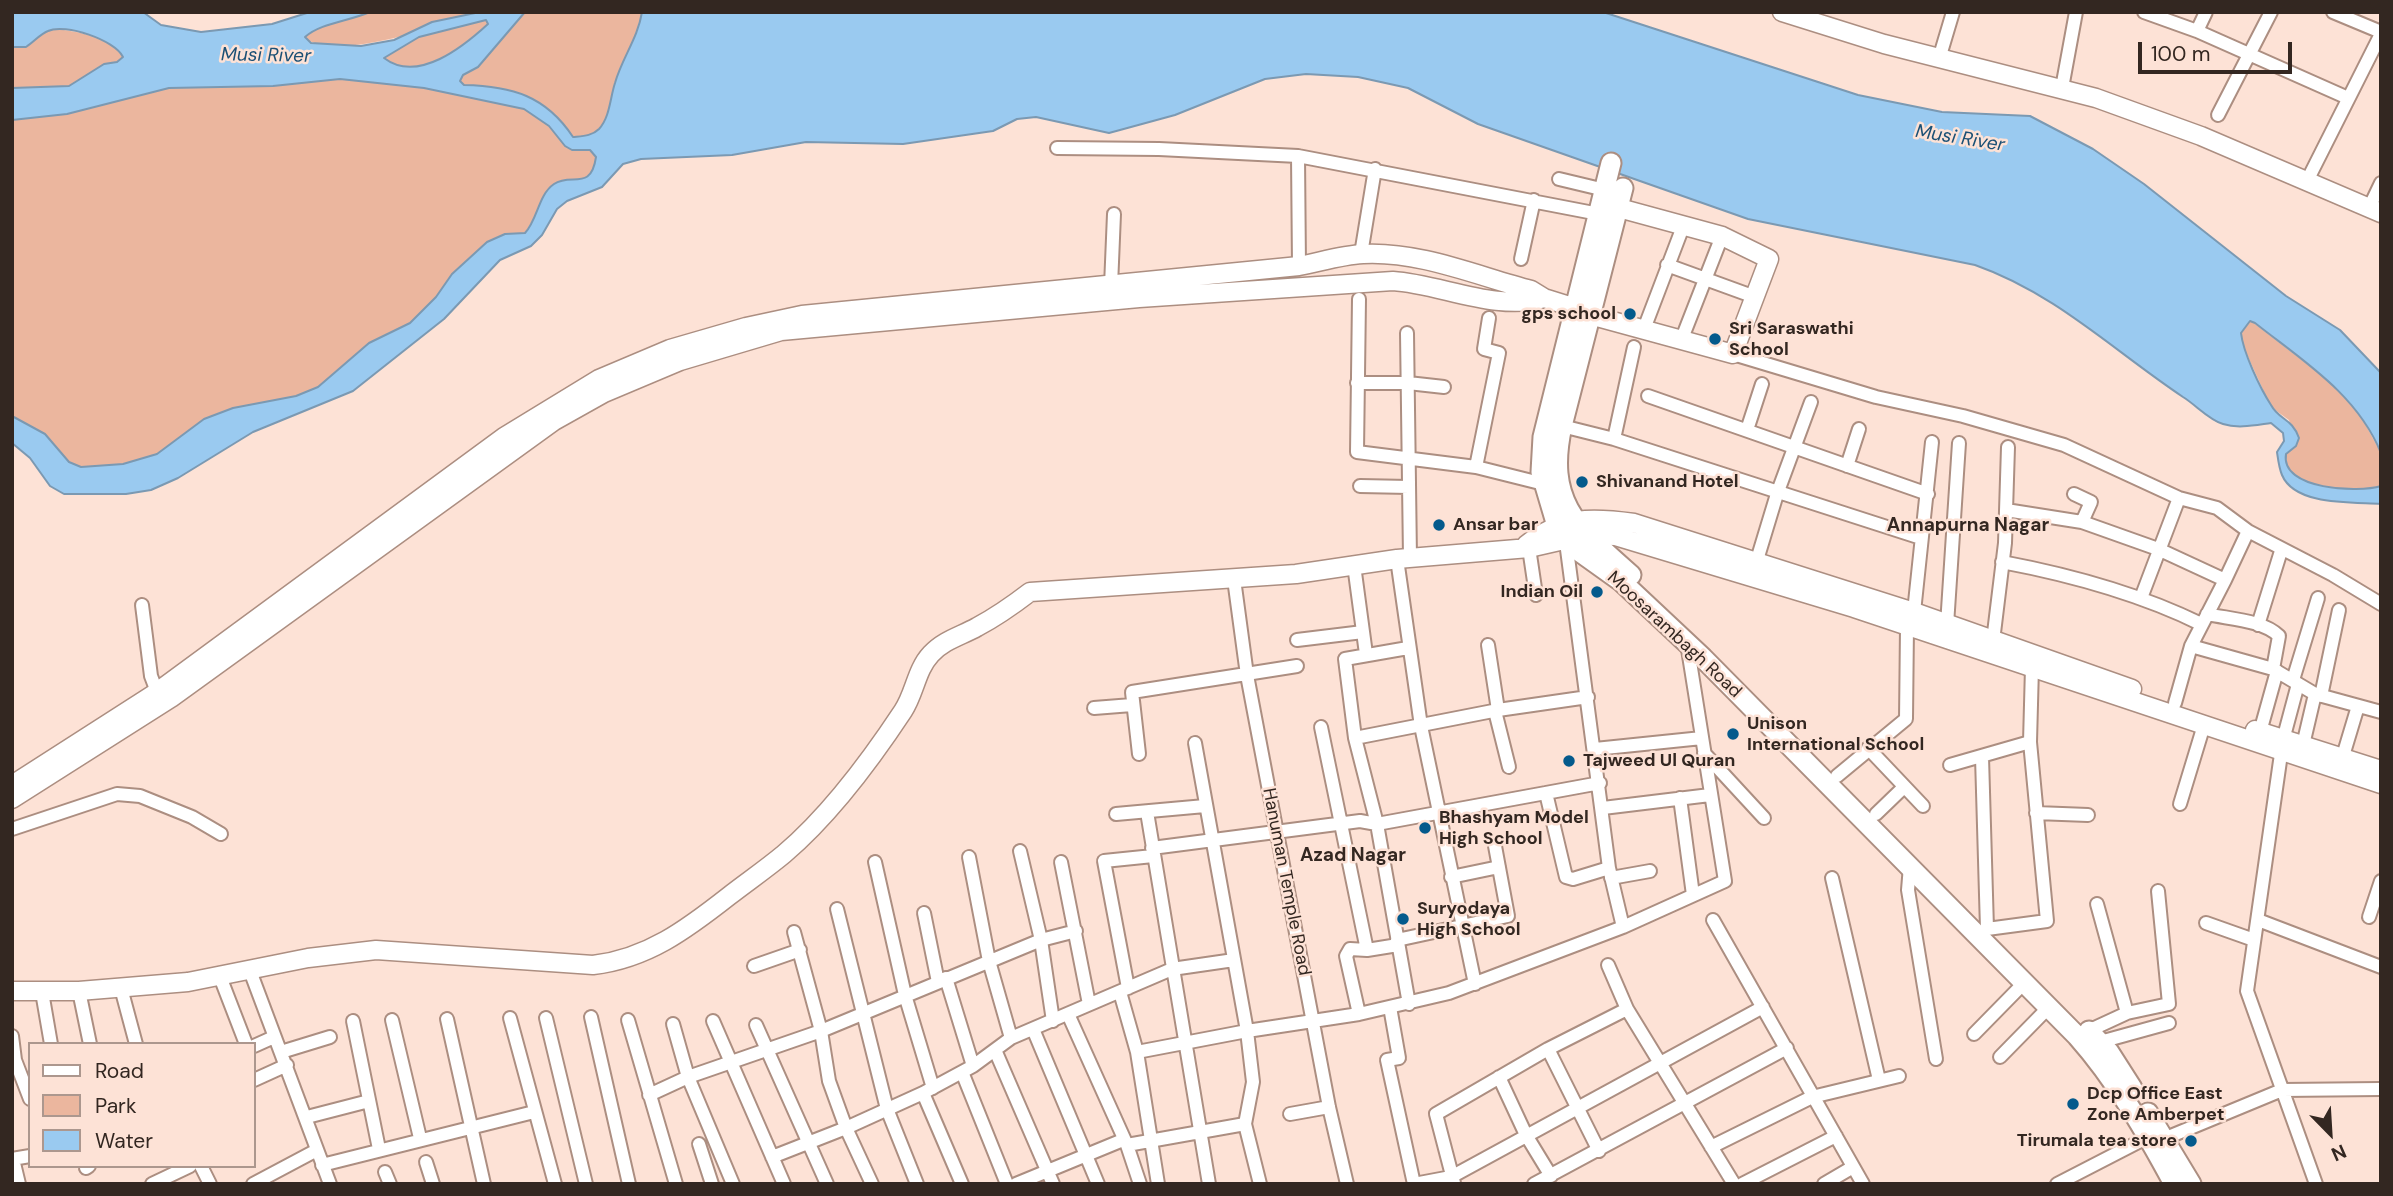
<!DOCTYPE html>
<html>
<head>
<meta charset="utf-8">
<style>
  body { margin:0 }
  #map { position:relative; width:2393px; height:1196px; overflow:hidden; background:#fde2d6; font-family:"DM Sans",sans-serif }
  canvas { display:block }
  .frame { position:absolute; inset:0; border:14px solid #332721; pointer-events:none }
  .legend { position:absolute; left:28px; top:1042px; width:228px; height:126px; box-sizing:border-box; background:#fde2d6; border:2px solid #ac978e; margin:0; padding:9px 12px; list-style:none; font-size:21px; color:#332721 }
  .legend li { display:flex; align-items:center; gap:14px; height:35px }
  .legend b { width:35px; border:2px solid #ac978e }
  .north { position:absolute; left:2295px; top:1098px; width:70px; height:70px; -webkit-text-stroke:5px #fde2d6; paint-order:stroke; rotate:156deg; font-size:19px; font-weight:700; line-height:28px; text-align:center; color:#332721 }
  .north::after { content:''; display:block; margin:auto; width:24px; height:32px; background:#332721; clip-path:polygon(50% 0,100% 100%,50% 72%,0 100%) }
  .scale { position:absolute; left:2138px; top:42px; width:154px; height:32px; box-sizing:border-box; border:4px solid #332721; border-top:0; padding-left:9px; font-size:21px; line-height:24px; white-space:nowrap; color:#332721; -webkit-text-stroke:5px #fde2d6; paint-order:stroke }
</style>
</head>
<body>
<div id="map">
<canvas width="2393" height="1196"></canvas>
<div class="frame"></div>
<ul class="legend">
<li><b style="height:9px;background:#fff"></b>Road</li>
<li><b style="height:19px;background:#ebb69e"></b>Park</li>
<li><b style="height:19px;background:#9acaf0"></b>Water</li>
</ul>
<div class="north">N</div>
<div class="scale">100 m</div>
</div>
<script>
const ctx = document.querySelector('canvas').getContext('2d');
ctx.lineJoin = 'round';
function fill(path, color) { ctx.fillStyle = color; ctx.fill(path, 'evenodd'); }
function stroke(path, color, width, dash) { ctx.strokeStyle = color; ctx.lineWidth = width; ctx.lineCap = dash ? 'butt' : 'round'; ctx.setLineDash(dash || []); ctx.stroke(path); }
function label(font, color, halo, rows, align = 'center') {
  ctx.font = font + ' "DM Sans",sans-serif'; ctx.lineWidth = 5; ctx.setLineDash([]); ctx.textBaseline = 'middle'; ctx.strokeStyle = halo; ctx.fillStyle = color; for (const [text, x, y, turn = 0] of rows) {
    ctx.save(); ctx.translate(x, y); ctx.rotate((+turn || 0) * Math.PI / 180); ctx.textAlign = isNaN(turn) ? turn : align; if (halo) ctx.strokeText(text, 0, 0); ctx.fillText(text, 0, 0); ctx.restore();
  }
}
const green = new Path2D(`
  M370,12h110c-36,12 -147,52 -176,25 16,-14 46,-16 66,-25z
  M525,12h117c-4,26 -20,46 -27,71 -5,15 -5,34 -16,46 -7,7 -17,7 -26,8 -26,-41 -62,-51 -109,-52l-4,-4 3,-6 15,-8z
  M487,20l1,4c-23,21 -71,61 -104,34l35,-21z
  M55,29c20,2 58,8 68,28l-5,5 -14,2 -35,22 -57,2v-41h14l18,-15z
  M340,79l84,9 100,21 25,17 16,20 7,4h18l6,7 -1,11 -8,10 -33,6 -29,49 -21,1 -17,8 -35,32 -16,23 -26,26 -41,20 -51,44 -22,9 -63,12 -29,11 -47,35 -34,10 -42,3 -12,-5 -57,-46v-296l55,-6 102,-26z
  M2251,321l86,66 22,26 22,40v33c-22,7 -101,4 -95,-32l10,-8 -7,-26 -18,-13 -28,-61 -2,-13z`);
const water = new Path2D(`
  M12,12h131l18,13 40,7 71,-8 38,-12h60c-20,9 -50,11 -65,25l6,6 50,3 33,-6 38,-18 48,-10h45l-47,55 -15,8 -3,6 4,4c48,1 82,11 109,52 10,-1 19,-1 26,-8 11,-12 11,-31 16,-46 7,-25 23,-45 27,-71h961l255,83 84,17 88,4 63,33 51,35 142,112 54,34 41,43v80c-24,-59 -78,-92 -126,-130l-5,-2 -9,12c2,19 19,55 30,72 8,15 21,13 28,33l-3,8 -10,8c-6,36 73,39 95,32v18c-28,-2 -86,2 -99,-29 -3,-7 -4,-16 -5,-23l7,-11 -1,-8 -12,-10c-15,2 -33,6 -48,1 -14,-4 -27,-19 -40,-27 -69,-46 -128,-104 -208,-132l-227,-46 -270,-95 -70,-36 -50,-11 -52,-3 -41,5 -90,36 -66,18 -73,-16 -19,2 -24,12 -90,13 -97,-2 -74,13 -91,4 -18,5 -21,23 -35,14 -10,8 -15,26 -11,11 -31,14 -56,59 -91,72 -100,41 -75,46 -27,12 -25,4h-62l-14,-8 -20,-28 -18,-15v-27l33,18 24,28 12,5 42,-3 34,-10 47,-35 29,-11 63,-12 22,-9 51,-44 41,-20 26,-26 16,-23 35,-32 18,-8 20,-1c13,-14 13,-38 29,-49 17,-12 37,8 42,-27l-6,-7h-18l-7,-4 -16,-20 -25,-17 -100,-21 -84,-9 -67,7 -104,2 -102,26 -55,6v-32l57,-2 35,-22 13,-2 6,-5c-8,-17 -58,-34 -75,-26 -8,3 -14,11 -22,16h-14zM486,20l2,4c-24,22 -70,60 -104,34l35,-21z`);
const street = new Path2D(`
  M2144,12l53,19 151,67
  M2333,12l48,20
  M2197,31l9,-19
  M1939,59l14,-47
  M2062,88l14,-76
  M2218,115l53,-103
  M1057,148l102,1 139,7 301,58
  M1298,156l1,110
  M1559,179l46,11
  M2308,179l73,-145
  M2369,208l12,-25
  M1361,254l14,-85
  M1521,259l13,-59
  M1667,265l88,32
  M1111,286l3,-72
  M1359,299l-2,153 119,15 68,17
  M1644,329l40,-105
  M1407,333l3,225
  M1681,341l41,-105
  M1733,354l143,43 87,19 101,29 115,53 38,10 31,23 85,44 48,29
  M1357,383h51l36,4
  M1648,396l280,98
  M1562,426l52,13 307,99
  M1747,430l15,-46
  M1614,439l20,-92
  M1847,466l12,-37
  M1476,467l23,-114 -15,-4 5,-31
  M1360,486l49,1
  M2074,494l17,8 -9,20
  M2006,510l76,12 76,27 67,31 -34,66 -16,57
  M1566,542l43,326 14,59
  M1529,548l7,47
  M1397,559l24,167 54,258
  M1757,560l20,-66 34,-92
  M2002,562c69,13 136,31 199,62
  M1354,565l12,89
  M1234,579l13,96 82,432 18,77
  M2225,580l23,-49
  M2141,598l38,-100
  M142,605l9,71 8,21
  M1914,612l18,-170
  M2207,614c22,5 56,6 72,22l-6,33
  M1947,625l12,-182
  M2258,625l23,-74
  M1297,640l66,-8
  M1993,641l12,-98 3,-96
  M1488,645l10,65
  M2191,646l82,23 42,25 66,18
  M1408,648l-63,11 10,79 22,86 32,180
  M2293,680l25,-82
  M2298,684l-15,56 -36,251 69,193
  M2321,696l18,-86
  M1094,708l38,-3
  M1495,711l14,56
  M1321,727l46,223 -17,-1 -4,7 13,58
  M2260,732l17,-61
  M1355,738l143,-28 90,-13
  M1195,743l52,288 6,51 -8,42 15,60
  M2303,745l12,-51
  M1868,748l55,58
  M1595,749l107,-11
  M1704,753l60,65
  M1139,754l-7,-62 165,-26
  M2343,756l15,-50
  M1982,757l5,172 60,-8 -17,-179 2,-75
  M1950,765l80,-23
  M1837,776l69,-57 1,-92
  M1546,793l20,84 7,2 36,-11
  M1680,798l13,97
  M2180,804l24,-79
  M1603,808l107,-13
  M1147,812l62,372
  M2036,813l52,2
  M1116,814l89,-8
  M1876,814l28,-27
  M12,829l105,-35 23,2 52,21 29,17
  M1152,848l208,-27 17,3 223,-41
  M1020,851l21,89 12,81
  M969,857l20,104 22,77
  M875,862l30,133 28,93
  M1061,862l28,142
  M1910,866l-2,24 28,169
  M1451,877l48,-10
  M1611,878l39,-7
  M1832,878l47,202
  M2097,904l30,109
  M837,909l50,200 30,75
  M924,913l14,69
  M2369,917l12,-36
  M1713,920l150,264
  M2258,920l123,47
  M2206,923l48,17
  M794,932l27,99 8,50 17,47 26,56
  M1397,940l111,-24 -13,-70
  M1367,950l31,-5
  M1608,965l19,44 107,175
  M754,966l46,-16
  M249,968l81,216
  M219,974l27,70
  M946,978l27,88
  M121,988l15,56
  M1128,988l-24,-127 49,-5
  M79,991l11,53
  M42,992l9,52
  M1120,992l17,60 21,132
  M1390,1007l9,51 -12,2 27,124
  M1068,1014l59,131 13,39
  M591,1017l38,167
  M510,1018l45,166
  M546,1018l40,166
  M447,1019l37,165
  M392,1020l28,118
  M628,1020l48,164
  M353,1021l26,128
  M713,1021l71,163
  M673,1024l15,53 45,107
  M756,1025l71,159
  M1033,1029l65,155
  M2088,1031l39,-18 42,-9 -11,-113
  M1974,1034l51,-52
  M12,1036l3,24 15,39
  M2100,1042l69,-19
  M254,1046l20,-9
  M1548,1049l51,102
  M995,1050l58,134
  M281,1052l49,-15
  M1137,1052l110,-21 112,-17 90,-21 174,-66 102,-46 -38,-238
  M2000,1057l49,-50
  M962,1072l45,112
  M1499,1077l27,58 25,41
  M254,1080l33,-15
  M923,1093l39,91
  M649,1095l39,-18 133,-46 220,-91 35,-9
  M1290,1114l39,-7
  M307,1117l62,-16
  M2166,1138l116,-48 99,-1
  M699,1144l13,40
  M1127,1145l118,-21
  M1711,1147l101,-50 87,-21
  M772,1157l74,-29 77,-35 50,-27 38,-28 161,-69 62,-9
  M12,1159l18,-3
  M13,1159l6,25
  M426,1162l7,22
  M322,1165l212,-53
  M201,1166l9,18
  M86,1168l3,-2
  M385,1172l5,12
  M1454,1183l-18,-69 112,-65 79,-40
  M152,1184l38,-18
  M253,1184l64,-34
  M1016,1184l107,-44
  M1414,1184l37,-7 312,-170
  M1534,1184l253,-136
  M1742,1184l94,-48
  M1824,1184l29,-17
  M2057,1184l97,-50`);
const secondary = new Path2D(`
  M1782,12l102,32 212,54 105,38 180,77
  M1590,315l143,39 36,-95 -47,-23 -103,-28
  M1526,545c36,-29 65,-28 108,-22l280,89 218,77
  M2255,730l126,40
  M12,785l145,-93 347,-255 95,-58 71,-30 76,-22 56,-12 497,-49c21,-4 43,-11 64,-12 57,-3 114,22 168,36l13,8 32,10
  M12,799l159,-101 383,-277 50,-28 76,-32 101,-30 358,-33 254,-17c47,3 104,31 151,17
  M12,991h67l109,-9 120,-24 68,-8 217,15c54,-6 94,-36 136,-69 18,-14 37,-27 55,-42 46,-39 86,-93 119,-143 12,-18 13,-41 28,-57 13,-14 30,-18 46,-27 19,-10 36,-22 53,-35l266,-18 101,-15 132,-11 57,-13 29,1 239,72 527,176`);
const primary = new Path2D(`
  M1611,163l-68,274 -2,35 16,54 9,16 56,40 81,76 374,378c39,44 69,96 97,148
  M1623,188l-61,238c-17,77 16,102 69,149
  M2089,1031l20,21 23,36
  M2148,1113l43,71`);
const markers = [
  [1630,314,7,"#045a8c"],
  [1715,339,7,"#045a8c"],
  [1582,482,7,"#045a8c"],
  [1439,525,7,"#045a8c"],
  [1597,592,7,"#045a8c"],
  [1733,734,7,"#045a8c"],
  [1569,761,7,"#045a8c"],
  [1425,828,7,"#045a8c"],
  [1403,919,7,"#045a8c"],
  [2073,1104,7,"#045a8c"],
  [2191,1141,7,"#045a8c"]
];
const poiNames = [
  ["gps school",1616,314,"right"],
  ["Sri Saraswathi",1729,329],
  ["School",1729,350],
  ["Shivanand Hotel",1596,482],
  ["Ansar bar",1453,525],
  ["Indian Oil",1583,592,"right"],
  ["Unison",1747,724],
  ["International School",1747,745],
  ["Tajweed Ul Quran",1583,761],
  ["Bhashyam Model",1439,818],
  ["High School",1439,839],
  ["Suryodaya",1417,909],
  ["High School",1417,930],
  ["Dcp Office East",2087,1094],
  ["Zone Amberpet",2087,1115],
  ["Tirumala tea store",2177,1141,"right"]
];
const streetNames = [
  ["Moosarambagh Road",1674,635,43],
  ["Hanuman Temple Road",1286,882,79]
];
const waterNames = [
  ["Musi River",266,56,1],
  ["Musi River",1960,139,9]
];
const neighbourhoodNames = [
  ["Annapurna Nagar",1968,526],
  ["Azad Nagar",1353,856]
];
fill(green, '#ebb69e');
fill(water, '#9acaf0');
stroke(water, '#7b99b2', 2);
stroke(street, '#ac8e81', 16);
stroke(secondary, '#ac8e81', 21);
stroke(primary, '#ac8e81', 23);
stroke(street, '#fff', 12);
stroke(secondary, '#fff', 18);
stroke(primary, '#fff', 19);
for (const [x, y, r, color] of markers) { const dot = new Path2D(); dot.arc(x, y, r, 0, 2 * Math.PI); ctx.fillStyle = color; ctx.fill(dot); stroke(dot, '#fde2d6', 2.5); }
label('bold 18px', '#332721', '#fde2d6', poiNames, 'left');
label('18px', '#332721', '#fde2d6', streetNames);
label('italic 19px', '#1b5075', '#fde2d6', waterNames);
label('bold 19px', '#332721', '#fde2d6', neighbourhoodNames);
</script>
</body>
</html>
